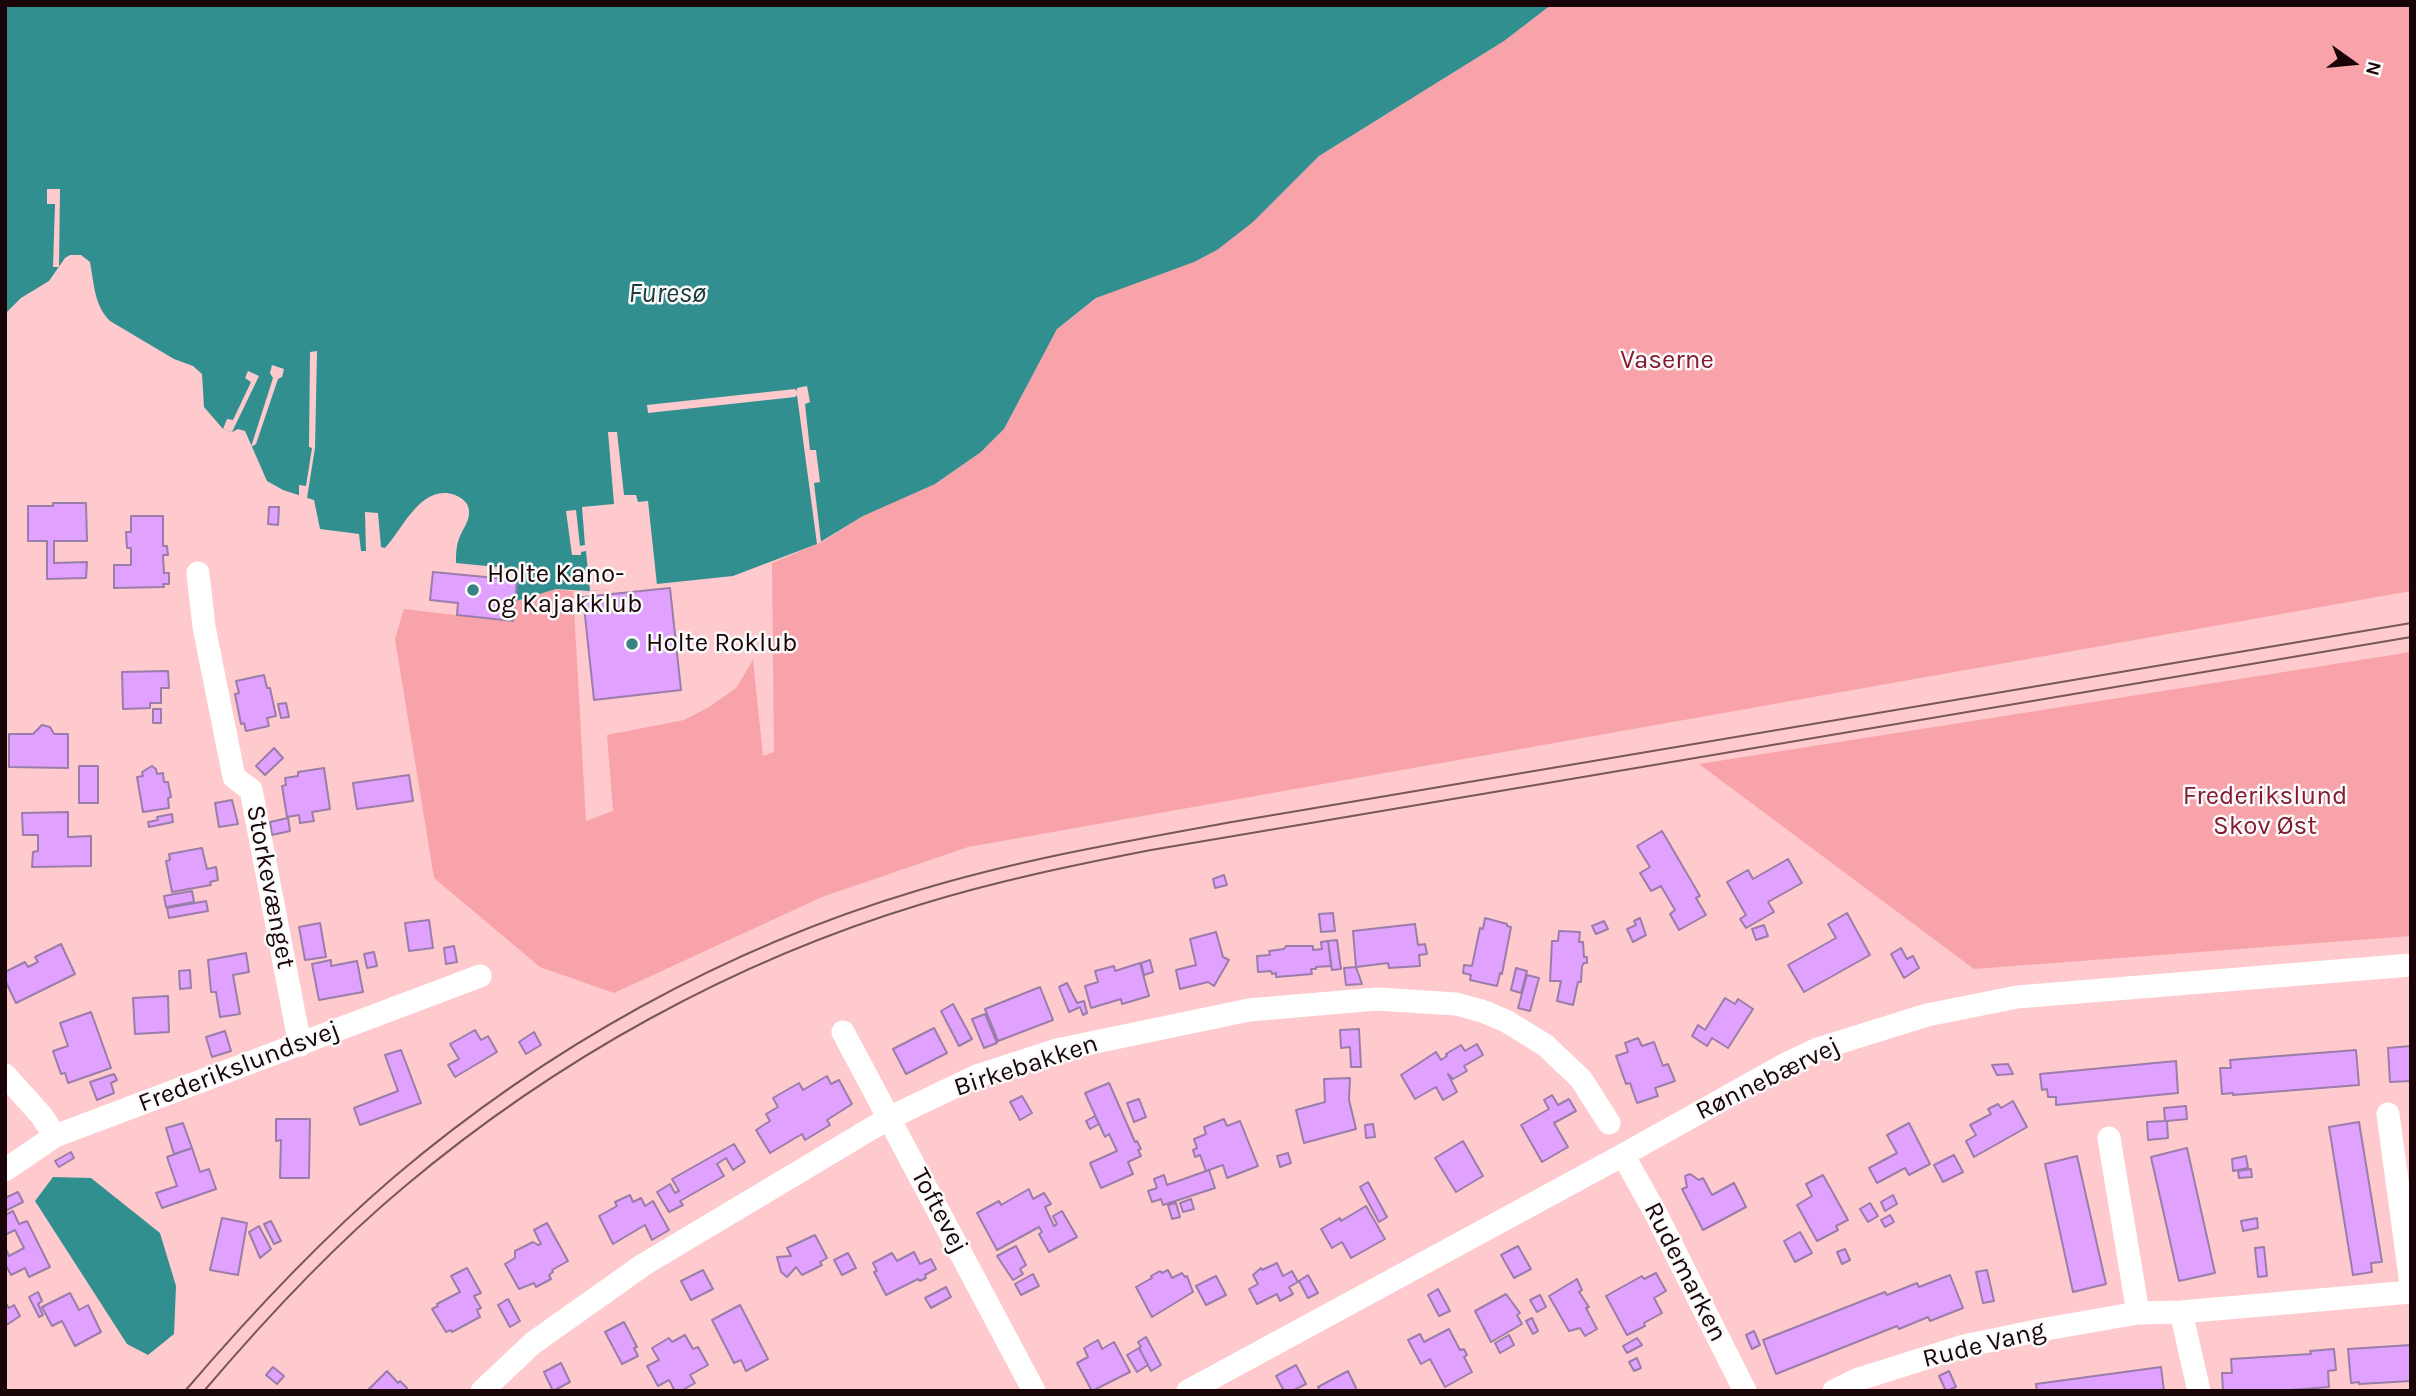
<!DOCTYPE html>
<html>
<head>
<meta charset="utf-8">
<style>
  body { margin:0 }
  #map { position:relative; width:2416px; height:1396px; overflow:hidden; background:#fecacd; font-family:Karla,sans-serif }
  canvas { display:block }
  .frame { position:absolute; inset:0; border:7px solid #190507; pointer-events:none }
  .north { position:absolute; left:2318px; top:28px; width:70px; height:70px; -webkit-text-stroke:5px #fafafa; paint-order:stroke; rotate:105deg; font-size:19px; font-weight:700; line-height:28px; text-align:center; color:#190507 }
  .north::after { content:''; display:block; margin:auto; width:24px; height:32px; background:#190507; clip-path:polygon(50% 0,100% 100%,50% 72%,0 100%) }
</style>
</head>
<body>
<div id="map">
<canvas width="2416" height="1396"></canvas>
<div class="frame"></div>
<div class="north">N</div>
</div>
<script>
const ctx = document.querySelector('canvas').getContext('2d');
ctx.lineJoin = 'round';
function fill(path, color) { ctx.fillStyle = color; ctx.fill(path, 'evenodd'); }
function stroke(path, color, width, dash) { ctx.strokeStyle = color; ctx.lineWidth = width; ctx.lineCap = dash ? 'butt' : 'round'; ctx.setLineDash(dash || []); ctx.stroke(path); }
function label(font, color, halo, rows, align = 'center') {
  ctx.font = font + ' Karla,sans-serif'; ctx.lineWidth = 5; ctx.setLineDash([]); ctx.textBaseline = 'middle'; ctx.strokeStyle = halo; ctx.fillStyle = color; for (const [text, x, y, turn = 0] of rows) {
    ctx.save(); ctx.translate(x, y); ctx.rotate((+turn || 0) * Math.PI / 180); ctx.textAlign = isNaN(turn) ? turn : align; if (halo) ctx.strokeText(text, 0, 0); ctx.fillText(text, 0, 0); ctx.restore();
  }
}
const green = new Path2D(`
  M1551,5h860v586l-1443,256 -146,50 -208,96 -74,-26 -106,-89 -39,-239 9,-30 109,13 3,-21 40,-12 17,2 13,230 27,-10 -6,-76 77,-15 25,-13 27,-19 17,-28 10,96 11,-4 -2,-189 50,-21 41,-26 27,-14 45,-18 46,-32 23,-23 53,-100 40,-31 182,-102 40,-40 185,-115z
  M2411,652v284l-437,33 -275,-205z`);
const water = new Path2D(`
  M5,5h1546l-47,36 -185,115 -66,66 -36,28 -23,12 -98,36 -39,31 -53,100 -23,23 -46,32 -72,32 -46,28 -84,32 -143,15 -34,-2 -40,12 1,-32 -61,-6c0,-9 0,-18 4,-27 4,-9 10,-16 9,-26 -1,-8 -7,-12 -14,-15 -34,-12 -52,34 -70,53l-4,-1 -3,-34 -13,-1 1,39h-5l-2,-17 -39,-5 -6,-29 -31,-10 -16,-9 -22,-50 -7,-2 -6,3 -9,-3 -19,-22 -2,-33 -9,-8 -19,-7 -64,-38c-16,-16 -16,-38 -20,-59l-9,-7h-11l-5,3 -16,23 -28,17 -16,16z
  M53,1177l38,1 69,55 16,53 -2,48 -26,21 -21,-11 -92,-143z`);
const pier = new Path2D(`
  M47,189h13l-1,78h-6l2,-63h-8z
  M317,351l-2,97 -8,50 -8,-2v-11l7,1 6,-38 -3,-1 1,-95z
  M272,365l12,4 -2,8 -4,2 -22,65 -5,3 22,-69 -3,-5z
  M248,371l11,5 -27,56 -9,-3 4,-10 6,1 18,-38 -6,-4z
  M807,386l3,16 -5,2 5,46h6l4,32 -6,1 7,59 -4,2 -20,-149 -2,2 -147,16 -1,-8 148,-16 2,2v-3z
  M608,432h9l7,63h12l2,7 10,-1 9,84 -67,6 -4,-40 -5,1v3h-9l-6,-44 10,-1 4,36 5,-1 -3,-38 32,-3z`);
const building = new Path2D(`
  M53,503h33l1,38h-33v22l33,-1 -1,16 -39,1v-38h-19v-35h25z
  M269,507h10l-1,18 -10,-1z
  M131,516h32v30h4l1,9h-5l1,18h5v11h-6l1,3 -50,1v-23h17v-17h-4l-1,-16h5z
  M433,572l84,8 -4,41 -56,-6 1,-12 -28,-3z
  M670,588l11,102 -87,10 -11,-103z
  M168,671l1,17h-8v15h-11v5l-27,1 -1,-37z
  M264,675l3,13h3l6,28 -9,2 2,8 -23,5 -2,-8 -3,1 -6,-30 4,-1 -3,-12z
  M286,703l3,14 -8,1 -3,-14z
  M153,709h8v14h-8z
  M42,725l8,2 4,7h14v34l-59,-1v-33h24z
  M274,748l9,10 -18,17 -9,-9z
  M79,766h19v37h-19z
  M152,766l4,3 1,5 6,-1 1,9h4l3,15 -3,1 1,10 -26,4 -6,-35 6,-1 -1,-4z
  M324,768l6,41 -18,3 2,9 -14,2 -1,-8 -12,2 -5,-31 4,-1 -1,-7 13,-2v-4z
  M409,775l4,26 -56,8 -4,-26z
  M232,800l6,24 -19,3 -4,-24z
  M68,812v25l23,-1v30l-59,1 1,-15 5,-1v-16h-15l-1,-22z
  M172,814l1,8 -24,5 -1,-5 10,-2 -1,-3z
  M288,818l2,13 -18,4 -2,-13z
  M1662,831l38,65 -4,2 10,17 -27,15 -9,-16 5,-4 -14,-24 -10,5 -11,-18 10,-6 -13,-21z
  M202,848l5,21 9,-2 2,13 -8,2 1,3 -39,7 -6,-31 4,-1 -1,-6z
  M1788,859l14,24 -34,19 6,10 -28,16 -6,-9 6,-4 -19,-33 21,-12 5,9z
  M1224,875l3,10 -12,3 -2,-9z
  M192,891l2,11 -28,5 -2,-11z
  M206,901l2,10 -39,7 -2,-10z
  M1333,913l2,18 -14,1 -2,-18z
  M1847,913l23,42 -66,37 -16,-27 48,-27 -8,-14z
  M1485,918l22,6v2l4,1 -9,47 -2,-1 -3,13 -27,-6 1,-5 -8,-2 1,-8 8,1 8,-38 3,1z
  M1640,918l6,17 -13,7 -6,-13 9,-4 -2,-4z
  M429,920l4,28 -24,3 -4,-28z
  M1604,921l4,8 -12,5 -4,-8z
  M320,923l6,34 -21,3 -6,-33z
  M1415,924l3,21 7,-1 2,10 -8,1 1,11 -31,2 -1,-5 -32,4 -3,-36z
  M1764,925l4,11 -12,4 -4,-11z
  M1559,931l21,1 -1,10h4l1,15h3v6h-3l-2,3 -1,16h-3l-5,23 -16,-4 4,-20h-11l2,-40h6z
  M1216,932l7,25 6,3 -15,26 -6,-4 -28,7 -4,-19 20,-5 -6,-26z
  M1337,940l4,29 -9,1 -4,-29z
  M1328,941l3,25 -15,1v2h-5l1,5 -36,3v-4l-4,1 -1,-3 -13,1 -1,-16 13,-1 -1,-4 15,-2 2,-3h27v4l9,-1 -1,-7z
  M61,944l14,30 -59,29 -11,-23v-8l20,-10 3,5 10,-5 -3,-5z
  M454,946l3,16 -11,2 -2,-16z
  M1901,948l6,11 6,-3 6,12 -15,10 -13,-24z
  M374,952l3,14 -10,2 -3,-14z
  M246,953l3,19 -16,3 7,39 -20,3 -4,-25h-5l-3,-32z
  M331,960v6l26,-5 6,31 -44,8 -7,-36z
  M1150,960l3,12 -9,3 -3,-12z
  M1140,963l9,33 -27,8 -1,-5 -30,9 -6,-22 13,-4 -3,-11 19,-5 1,5z
  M1356,967l6,17 -16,1 -2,-17z
  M1516,968l11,3 -6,22 -10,-3z
  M190,970l1,18 -11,1 -1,-18z
  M1527,975l12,3 -9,33 -12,-3z
  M1067,983l10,20 7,-2 3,12 -4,2 -3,-8 -11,5 -10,-25z
  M1040,987l13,33 -55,21 -13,-32z
  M168,996l1,36 -34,2 -2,-36z
  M1725,998l10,6 3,-5 15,10 -25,39 -16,-10 -5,8 -15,-10 6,-11 7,5z
  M953,1004l19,35 -13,7 -18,-35z
  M91,1012l20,56 -43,15 -3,-10 -4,1 -8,-23 15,-5 -8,-23z
  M985,1014l12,29 -13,5 -12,-29z
  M934,1028l13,25 -41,21 -13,-25z
  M1359,1029l2,38h-10l-1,-20 -9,1 -1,-18z
  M475,1030l6,10 7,-4 9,16 -42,25 -7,-12 11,-6 -9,-15z
  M225,1031l6,20 -19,6 -6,-20z
  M534,1032l7,13 -15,9 -7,-12z
  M1638,1038l4,8 12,-4 9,24 5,-2 7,17 -20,7 3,8 -21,7 -7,-20 -4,1 -10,-28 12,-4 -3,-9z
  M1477,1044l6,11 -19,11 3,5 -14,8 -5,-5 9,18 -14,8 -7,-13 -21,12 -14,-24 35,-23 5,8 6,-4 -1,-2 15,-9 4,6z
  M2411,1046v35l-21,1 -2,-34z
  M401,1050l20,53 -61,22 -6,-17 44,-17 -13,-36z
  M2356,1050l3,35 -126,10v-2l-11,1 -2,-26h11l-1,-8z
  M2176,1061l2,32 -122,12v-8h-8l-1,-8 -5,1 -2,-16z
  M2008,1064l5,10 -16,1 -5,-10z
  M114,1074l3,6 -6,3 3,10 -17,7 -7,-18z
  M827,1076l4,8 8,-4 13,24 -25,16 3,5 -25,15 -3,-6 -32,19 -14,-23 14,-9 -4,-7 12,-7 -5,-9 26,-15 4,7z
  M1350,1078l-1,22 7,29 -52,14 -8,-33 29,-8 -1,-23z
  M1109,1083l26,59 2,-1 4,8 -3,1 3,6 -13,6 5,12 -32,14 -11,-25 27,-12 -8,-17 -4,3 -20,-44z
  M1552,1095l6,10 11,-6 7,12 -22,12 14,24 -26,15 -21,-37 28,-16 -5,-9z
  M1022,1096l10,17 -12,7 -10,-18z
  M1139,1099l7,18 -12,5 -7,-19z
  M2013,1101l14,26 -53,30 -8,-16 10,-6 -6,-10 21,-11 -3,-5 10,-5 3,4z
  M2186,1106l1,13 -20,2 1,17 -20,2 -1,-18 18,-1 -1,-13z
  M1095,1116l4,8 -9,5 -4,-8z
  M276,1119h34l-1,59h-29l1,-38 -5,1z
  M1224,1119l3,7 13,-5 18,45 -31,12 -4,-13 -17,6 -6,-16 -5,2 -2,-7 4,-2 -3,-9 12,-5 -2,-7z
  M2359,1122l23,140 -11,1 1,9 -19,3 -24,-148z
  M183,1123l9,25 -18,6 -8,-26z
  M1909,1123l21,41 -21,11 -4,-7 -28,15 -8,-15 28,-15 -10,-18z
  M1373,1124l2,13 -9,1 -1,-13z
  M1463,1141l20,35 -27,16 -21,-34z
  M734,1144l11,18 -12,8 -7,-12 -9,6 7,12 -44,25 3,4 -14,7 -12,-20 13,-8 5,9 4,-2 -7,-12z
  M192,1148l8,24 9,-3 7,20 -54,19 -6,-15 21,-7 -10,-29z
  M2187,1148l28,125 -36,8 -28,-124z
  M71,1152l3,6 -15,9 -4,-6z
  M1288,1153l3,10 -11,4 -3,-11z
  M1954,1155l9,17 -20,10 -9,-17z
  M2077,1156l29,128 -33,8 -28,-128z
  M2246,1156l2,12 -15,3 -1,-12z
  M2251,1169l1,8 -13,1 -1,-7z
  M1209,1170l6,18 -52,17 -2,-6 -9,3 -4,-11 9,-3 -3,-9 10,-4 3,10z
  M1690,1174l9,6 4,-2 9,17 22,-12 12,24 -43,23 -21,-41 5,-2 -2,-11z
  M1823,1175l25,45 -12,6 2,4 -21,11 -20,-36 15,-9 -6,-12z
  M1368,1182l19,35 -8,5 -19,-35z
  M1029,1189l4,10 11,-6 7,11 -6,3 9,19 3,-2 -4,-8 9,-5 15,26 -28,15 -10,-18 3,-2 -3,-5 -42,23 -20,-37 22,-12 2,4z
  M18,1192l5,10 -18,9v-13z
  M630,1195l3,7 8,-4 4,8 8,-5 16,29 -17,10 -7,-15 -32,19 -14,-28 18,-10 -2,-4z
  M1893,1195l4,9 -12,7 -4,-9z
  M1191,1199l3,10 -11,3 -3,-9z
  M1176,1203l4,14 -8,2 -4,-14z
  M1870,1203l8,13 -10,6 -8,-13z
  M1366,1206l19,33 -34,19 -9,-16 -10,6 -11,-19 19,-11 1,3z
  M13,1211l6,13 8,-3 23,46 -21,10 -4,-9 -14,7 -6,-11v-17l4,9 15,-8 -9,-18 -10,5v-20z
  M1890,1215l4,7 -9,5 -4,-7z
  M222,1218l25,5 -9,52 -28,-5z
  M2257,1218l1,10 -15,3 -2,-10z
  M271,1221l10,20 -7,3 -10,-20z
  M547,1223l21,38 -16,9 1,2 -4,3 2,4 -15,8 -2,-4 -15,6 -14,-25 10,-6v-7l18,-9 5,3 3,-1 -7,-14z
  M259,1226l12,23 -11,9 -11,-26z
  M1800,1232l12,21 -17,9 -11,-21z
  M815,1235l12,23 -7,4 2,3 -20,10 -6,-8 -9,10 -6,-5 -4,-15 14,-1 -4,-8z
  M1016,1246l10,19 -6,4 3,5 -10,6 -16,-24z
  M1518,1246l13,23 -17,9 -13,-23z
  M2264,1247l3,29 -9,1 -3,-29z
  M1845,1249l5,11 -8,4 -5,-12z
  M914,1252l6,12 11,-5 5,10 -11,6 1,3 -6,3 -2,-2 -32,16 -12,-23 3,-1 -4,-8 19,-10 5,8z
  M848,1253l8,15 -14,7 -8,-15z
  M1277,1263l6,13 9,-5 6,11 -9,5 4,7 -13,7 -3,-7 -20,10 -8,-15 9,-5 -5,-9 8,-7 1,2z
  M467,1268l14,25 -7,3 7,12 -4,2 3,7 -28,15 -1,-2 -5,2 -14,-23 6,-3 -1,-2 23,-12 -9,-16z
  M703,1270l10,19 -22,11 -10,-19z
  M1168,1270l4,8 10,-5 3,4 2,-1 6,16 -41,25 -16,-30 16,-9 -1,-2 9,-5 2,2z
  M1987,1270l7,31 -11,2 -7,-31z
  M1656,1273l10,18 -12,7 8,15 -18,10 1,3 -18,9 -21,-39 36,-20 2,3z
  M1033,1274l6,12 -18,9 -6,-11z
  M1308,1275l10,18 -10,5 -9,-17z
  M1950,1275l13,33 -33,13 -2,-4 -29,12 -2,-3 -121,48 -13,-34 122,-48 2,3 30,-12 2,4z
  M1216,1276l10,19 -20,10 -10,-19z
  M1577,1279l5,11 -3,2 10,15 -3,1 11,21 -12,7 -5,-8 -11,3 -20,-35z
  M946,1287l5,10 -20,11 -6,-10z
  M1438,1289l12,22 -11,5 -11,-21z
  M38,1292l4,9 -4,3 5,11 -4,2 -10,-20z
  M70,1293l9,17 9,-5 13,27 -26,14 -13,-25 -10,5 -10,-19z
  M1506,1294l14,19 -3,2 5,9 -31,18 -16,-31z
  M1540,1295l6,12 -9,5 -7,-12z
  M508,1299l12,22 -10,6 -12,-22z
  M5,1302l4,6 5,-3 6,11 -15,10z
  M740,1305l28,54 -22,12 -5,-11 -7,3 -22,-43z
  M1532,1318l6,13 -5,3 -7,-13z
  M624,1322l13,25 -3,1 4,8 -16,8 -17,-32z
  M1449,1329l11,21 4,-1 3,6 -3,2 8,15 -27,15 -15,-28 -9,5 -13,-24 12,-6 4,8z
  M1754,1331l6,14 -8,4 -6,-14z
  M685,1335l8,14 5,-2 10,18 -18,10 5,8 -14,8h-6l-6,-11 -11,6 -11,-20 12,-6 -7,-12 17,-10 3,4z
  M1509,1335l5,10 -14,8 -5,-10z
  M1146,1337l15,28 -10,6 -12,-23 2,-1 -3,-5z
  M1637,1338l5,7 -15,8 -4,-7z
  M1098,1340l4,9 12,-7 16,30 -38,19 -15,-28 11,-6 -4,-9z
  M2411,1345v36l-52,3v-2l-8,1 -3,-34z
  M1139,1348l9,17 -11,7 -10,-17z
  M2334,1349l2,21 -8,1 1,16 -50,4h-56l-1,-18h10l-1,-14 80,-5 -1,-3z
  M1637,1358l4,10 -7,3 -5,-9z
  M561,1363l9,19 -17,9 -9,-19z
  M1296,1365l10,19 -14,7h-8l-8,-15z
  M273,1367l11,9 -7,8 -11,-9z
  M2161,1367l3,24h-127l-1,-7z
  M387,1371l11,12 2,-2 7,7 -1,3h-39z
  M1348,1371l8,17 -1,3h-35l-2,-4z
  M1949,1371l7,16 -10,4 -7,-15z`);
const minor = new Path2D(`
  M198,573l6,54 30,150 17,13 49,255
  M843,1032l191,359
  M5,1075l36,40 14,21
  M2388,1114l23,170
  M2109,1138l29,175
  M1623,1155l32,57 90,179
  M5,1170l50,-34 425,-160
  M2181,1312l18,79
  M482,1391l51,-48 110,-78 246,-147 88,-42 80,-26 192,-40 128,-11 79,5 26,7 24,10 39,24 36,34 28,44
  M1188,1391l435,-236 161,-90 34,-16 109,-34 90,-18 394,-32
  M1834,1391l22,-11 108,-34 82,-17 92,-16 43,-1 230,-20`);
const tram = new Path2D(`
  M185,1391c65,-76 133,-149 209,-214 152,-129 331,-229 522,-286 102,-31 206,-49 310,-68l1185,-200
  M204,1391c62,-73 127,-143 200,-204 151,-127 329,-226 518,-283 75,-23 152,-39 229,-54l1260,-213`);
const markers = [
  [473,590,7,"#398281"],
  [632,644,7,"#398281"]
];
const parkNames = [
  ["Vaserne",1667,361],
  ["Frederikslund",2265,797],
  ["Skov Øst",2265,827]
];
const poiNames = [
  ["Holte Kano-",487,575],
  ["og Kajakklub",487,605],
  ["Holte Roklub",646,644]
];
const streetNames = [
  ["Storkevænget",270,887,79],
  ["Birkebakken",1026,1066,-18],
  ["Frederikslundsvej",239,1067,-21],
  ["Rønnebærvej",1768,1079,-26],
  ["Toftevej",939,1211,62],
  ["Rudemarken",1685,1272,63],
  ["Rude Vang",1984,1345,-14]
];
const waterNames = [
  ["Furesø",667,294]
];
fill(green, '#f8a3aa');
fill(water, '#31908f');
fill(pier, '#fecacd');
fill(building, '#e0a1ff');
stroke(building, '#9b7daa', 2);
stroke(minor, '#fff', 23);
stroke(tram, '#785759', 2);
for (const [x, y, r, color] of markers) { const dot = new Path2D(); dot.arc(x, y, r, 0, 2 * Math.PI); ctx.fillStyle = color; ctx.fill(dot); stroke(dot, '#fafafa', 2.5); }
label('26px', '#841a31', '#fafafa', parkNames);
label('26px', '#190507', '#fafafa', poiNames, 'left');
label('26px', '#190507', '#fafafa', streetNames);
label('italic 28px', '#1c3a39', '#fafafa', waterNames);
</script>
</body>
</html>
